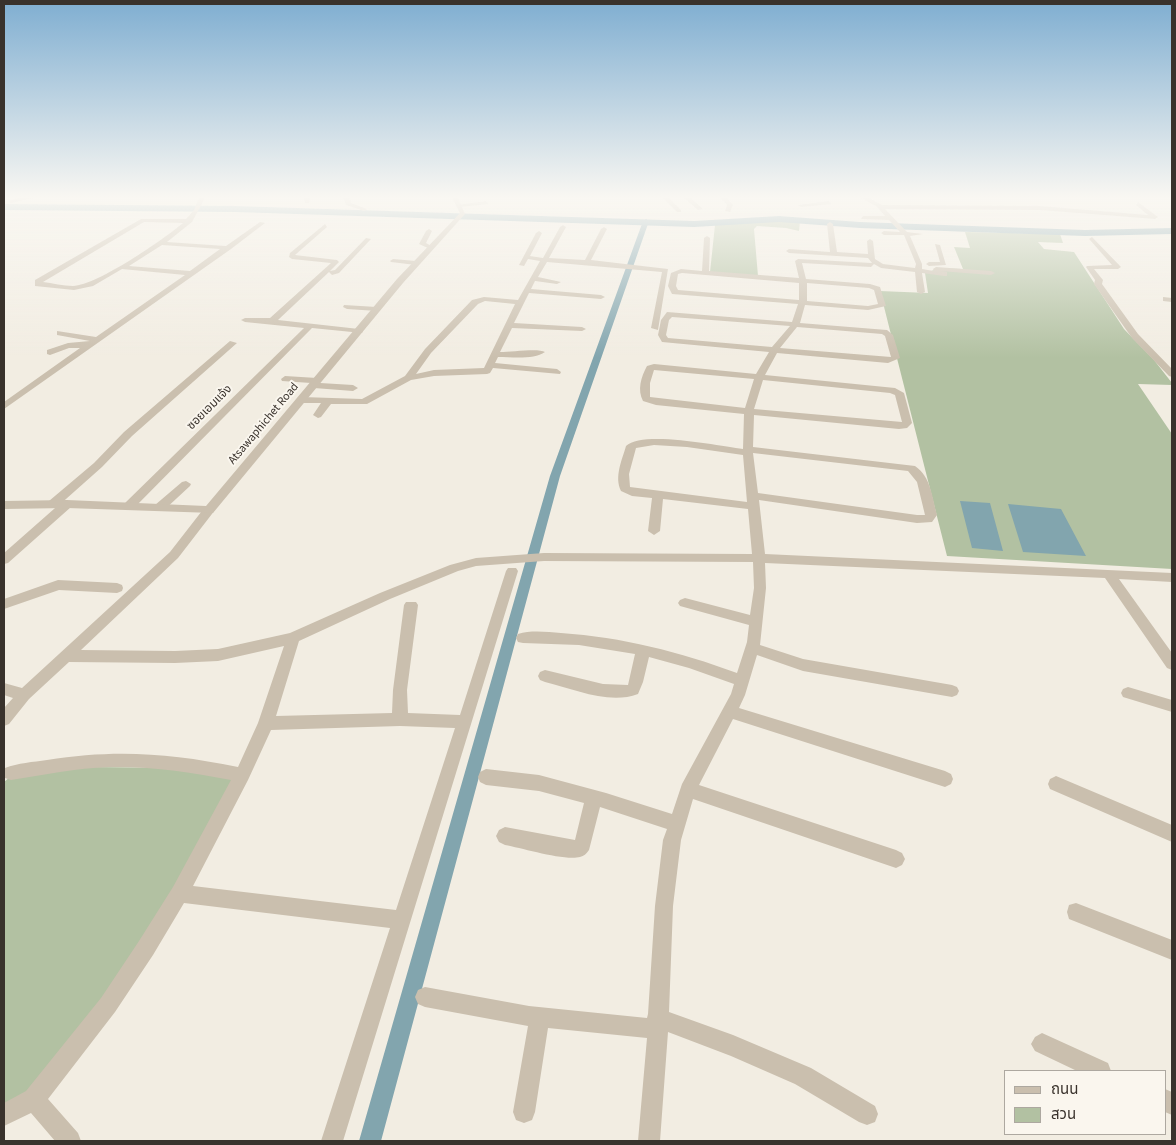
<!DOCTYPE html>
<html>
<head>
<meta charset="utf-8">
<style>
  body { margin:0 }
  #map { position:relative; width:1176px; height:1145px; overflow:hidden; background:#f2ede2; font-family:"Source Sans 3","Noto Sans Thai",sans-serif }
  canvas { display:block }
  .frame { position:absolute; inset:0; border:5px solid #39322c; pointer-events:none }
  .legend { position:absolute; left:1004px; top:1070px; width:162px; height:65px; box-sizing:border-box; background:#faf6ee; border:1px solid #ada8a0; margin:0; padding:6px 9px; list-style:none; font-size:15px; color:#39322c }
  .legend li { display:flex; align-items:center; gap:10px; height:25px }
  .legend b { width:25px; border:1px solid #ada8a0 }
</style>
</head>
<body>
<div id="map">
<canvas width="1176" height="1145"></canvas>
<div class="frame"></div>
<ul class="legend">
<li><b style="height:6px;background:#cabfae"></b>ถนน</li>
<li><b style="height:14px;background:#b2c1a2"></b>สวน</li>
</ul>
</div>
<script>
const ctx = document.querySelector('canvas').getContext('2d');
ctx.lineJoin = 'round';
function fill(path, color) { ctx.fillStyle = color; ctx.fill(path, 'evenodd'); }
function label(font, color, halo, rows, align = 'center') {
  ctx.font = font + ' "Source Sans 3","Noto Sans Thai",sans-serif'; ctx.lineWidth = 4; ctx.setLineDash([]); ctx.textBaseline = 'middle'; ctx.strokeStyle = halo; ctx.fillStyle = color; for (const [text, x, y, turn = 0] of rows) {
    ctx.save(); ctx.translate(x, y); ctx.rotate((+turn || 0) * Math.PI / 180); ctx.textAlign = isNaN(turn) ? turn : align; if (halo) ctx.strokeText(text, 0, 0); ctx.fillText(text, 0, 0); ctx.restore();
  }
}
const green = new Path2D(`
  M800,221l-1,10 -13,-3 -29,-2 -3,3 4,47 -48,-4 5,-47 40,-3z
  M965,232l95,2 3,9 -25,-1 6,7 30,3 50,77 30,31 18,23v2l-34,-1 34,50v135l-225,-13 -67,-265 48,2 -3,-20 15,-5 23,1 -9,-22 16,1z
  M89,767l99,1 46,11 -65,121 -121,197 -44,19v-334l6,-5z`);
const water = new Path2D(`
  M960,501l30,2 13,48 -31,-3z
  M1008,504l53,5 25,47 -63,-4z`);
const canal = new Path2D(`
  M646,219l3,2 -89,255 -179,665h-22l191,-665 93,-255z`);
const river = new Path2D(`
  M4,204l231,2 459,15 85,-5 81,6 225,8 87,-2v6l-87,2 -225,-8 -81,-6 -85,5 -459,-15 -231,-2z`);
const minor = new Path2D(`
  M19,198h14l-22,5 -3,-2z
  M199,198h6l-13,24 -25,20 59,4 34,-24 5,1 -34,26 -227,160v-7l76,-54h-11l-19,7 -3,-1v-4l21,-7 22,-2 -33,-6v-4l39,6 89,-62 -63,-6 -29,17 -19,4 -39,-4v-6l106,-61h45l8,-9zM144,222l39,1c-19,16 -85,62 -110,63 -9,0 -21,-3 -30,-4zM162,245l58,4 -30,22 -61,-5z
  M304,198h6l-1,5h-4z
  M343,198h6l2,5 16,6 -3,2 -18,-6z
  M663,198h6l12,12v2h-4z
  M684,198h7l12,11 -5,1z
  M721,198h6l6,7 -3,7 -5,-1 2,-6z
  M861,198h8l13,7 158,1 108,9 -12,-10 2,-3 20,15 -3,2 -115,-9 -155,-1 22,23 16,2 -13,2 12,28v5l12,2 -1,-2 3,-2 55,4 4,2 -4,2 -51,-4 7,1v4h-3l-22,-3 3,19 -4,2 -4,-2 -2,-20 -34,-4 -7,-4 -3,3 -69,-4 4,16 64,5 10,3 6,19 -18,4 -63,-5 -5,18 87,7 6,5 7,23 -12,5 -111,-10 -12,22 130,13 9,5 8,30 -5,5 -8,1 -145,-14 -1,32 162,19c16,11 17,31 22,49l-5,7 -15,1 -158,-23 6,54 407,19v9l-53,-3 53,74v17l-5,-2 -62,-90 -340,-15 1,25 -6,57 43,14 149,26 5,2 2,4 -2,4 -5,2 -149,-26 -46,-16 -12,40 -6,13 206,63 6,3 2,5 -2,5 -6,3 -212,-68 -34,66 197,65 6,3 3,6 -3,6 -6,3 -203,-69 -12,41 -8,66 -4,106 64,23 78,33 64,38 3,8 -3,8 -8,3 -8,-3 -64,-38 -64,-28 -63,-24 -8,109h-22l9,-103 -99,-10 -13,84 -3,8 -8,3 -8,-3 -3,-8 15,-86 -103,-19 -7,-3 -3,-7 3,-7 7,-3 104,19 118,12 1,-4 7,-108 8,-66 4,-11 -67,-22 -11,43c-3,4 -5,6 -9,7 -16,4 -58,-9 -75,-12l-6,-3 -3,-6 3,-6 6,-3 70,13 9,-37 -45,-12 -53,-6 -6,-3 -2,-5 2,-5 6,-3 53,6 67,18 66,21 10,-30 49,-90 3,-10 -45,-16 -40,-11 -6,25 -5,12c-29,11 -64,-5 -93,-12l-5,-2 -2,-4 2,-4 5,-2 58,14 25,1 7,-31 -56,-9 -56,-2 -5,-1 -2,-4 2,-4c13,-4 29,-2 43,-1 61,4 119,19 176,40l10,-31 2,-17 -69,-19 -2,-3 2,-3 5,-2 65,17 4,-27 -1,-26 -209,-1 -68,5 -18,5 -68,28 -91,42 -23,75 116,-3 1,-23 11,-85 2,-3h10l2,3 -11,85 1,23 52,2 46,-144 2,-3h8l2,3 -175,570h-22l69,-213 -206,-25 -31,52 -38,57 -67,87 30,34 3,8h-26l-24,-28 -27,13v-23l22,-12 75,-93 38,-57 34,-54 58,-107c-40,-8 -81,-14 -122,-13 -33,1 -65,8 -98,13l-6,-2 -1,-7 1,-3c13,-5 28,-6 42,-8 68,-11 123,-7 191,7l20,-44 26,-77 -66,15 -43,2 -106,-1 -40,37 -20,25 -5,2v-18l9,-10 -9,-3v-12l18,5 148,-136 35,-45 4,-1 6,4 -37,48 -97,92 94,1 43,-2 72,-16 90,-40 70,-28 26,-7 68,-5 208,1 -4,-45 -85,-10 -3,32 -6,4 -6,-4 4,-33 -20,-2 -11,-5c-7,-14 1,-31 5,-45 17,-16 93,0 117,3l1,-35 -88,-9 -13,-4c-6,-11 -2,-24 4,-35l7,-2 102,10 13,-22 -107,-10 -4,-7 3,-15 6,-8 125,10 6,-18 -126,-10 -4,-8 3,-13 10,-4 21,2 2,-33 3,-2 3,2 -1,33 90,7 -4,-17 3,-2 74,4 -4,-5 -79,-5 -3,-2 3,-2 41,3 -3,-28 3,-2 3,2 4,28 31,2 -1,-13 3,-2 3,2 2,18 8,5 32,4 1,-4 -12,-29h-20l-3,-2 3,-2 16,1 -11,-12 -28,-1 2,-3h22l-9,-10zM682,273l117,10v17l-121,-10 -2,-4 2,-12zM807,283l62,5 5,2 4,14 -10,2 -61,-5zM672,317l118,9 -18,21 -104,-9 -2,-3 3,-15zM797,327l85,7 3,2 6,21 -111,-9zM654,370l100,9 -9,29 -95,-11v-14zM763,380l127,13 5,2 7,27 -148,-13zM654,445l33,2 56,8 4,47 -117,-15 -1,-13 7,-26zM753,453l155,18 9,11 8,33h-8l-159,-22zM400,726l55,2 -59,182 -203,-24 55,-106 23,-50z
  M486,201l2,3 -28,3 -3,-2z
  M829,201l2,3 -30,3 -3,-2z
  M325,224l2,3 -32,28 42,5 2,2 -9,9 5,-1 31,-32 5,1 -32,34 -7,2 -3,-3 -51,48 81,9 4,2 -1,2 -50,-5 -179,181h-8l-2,-3 2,-3 179,-175 -59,-6 -4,-2 4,-2h25l61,-55 -39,-4 -3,-2 1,-4z
  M563,225l3,2 -17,31 36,2 16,-31 3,-2 3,2 -16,31 77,9 -10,61 -7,-2 11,-56 -115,-10 -9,15 23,5 -4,2 -22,-3 -4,8 70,6 4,2 -4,2 -72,-6 -15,30 68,4 4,2 -4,2 -70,-3 -12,24c11,0 39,-4 45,0 -11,8 -33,5 -47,5l-3,6 62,6 4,3 -1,2 -67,-6 -3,5 -3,1 -53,2 -23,4 -44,24h-36l-10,13 -3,1 -5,-3 8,-12h-19l-5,-3 5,-3 60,2 43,-23 20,-27 47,-49 12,-3 34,3 22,-39 -12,-2 -4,7 -5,-1 17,-32 3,-2 3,2 -12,23 13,2 17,-31zM485,301l30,3 -31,64 -50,2 -18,4 15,-21 47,-49z
  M429,229l3,2 -6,12 7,4 -3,2 -11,-5 7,-13z
  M1092,237l29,30 -3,2h-24l9,11 -1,4 36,50 34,35v8l-3,-1 -37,-38 -38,-54 1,-4 -9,-13 1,-1 25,-1 -22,-25 -1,-1z
  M935,244l5,1 6,20 -17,1 -3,-2 3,-2h11z
  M393,259l23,2 3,2 -3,2 -25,-3 -1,-1z
  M1163,297l9,1v4l-9,-1z
  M344,305l33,2 4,2 -4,2 -30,-2 -4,-2z
  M230,341l7,2 -105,93 -30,31 -45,40h-8l-2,-3 2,-3 45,-38 30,-31z
  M285,376l32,2 3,1v4l33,2 5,3 -5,3 -39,-3 -3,-1v-4l-29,-2 -1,-2z
  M186,481l5,3 -1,2 -27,25h-8l-2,-3 2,-3 27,-23z
  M67,500l6,4 -2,3 -63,56 -4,1v-11l59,-52z
  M58,580l59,3 5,2 1,3 -1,3 -5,2 -58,-3 -55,19v-10z
  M1128,687l44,13v12l-49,-15 -2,-4 2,-4z
  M1056,776l116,49v17l-122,-53 -2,-5 2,-5z
  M1076,903l96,37v20l-103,-41 -2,-7 2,-7z
  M1042,1033l66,30 3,8h-34l-42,-20 -4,-7 4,-7z
  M1165,1089l7,3v23l-7,-3z`);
const tertiary = new Path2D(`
  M452,198h6l7,16 -62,69 -190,230 -146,-5 -63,1v-8l63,-1 139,6 191,-227 63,-66z`);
const farStreetnames = [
  ["ซอยเอมแจ้ง",210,408,-45],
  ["Atsawaphichet Road",264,424,-50]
];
fill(green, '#b2c1a2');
fill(water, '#82a5ae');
fill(canal, '#82a5ae');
fill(river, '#82a5ae');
fill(minor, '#cabfae');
fill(tertiary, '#cabfae');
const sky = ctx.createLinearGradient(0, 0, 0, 358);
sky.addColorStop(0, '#7faed1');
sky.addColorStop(0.55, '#f9f7f2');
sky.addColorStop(1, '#f9f7f200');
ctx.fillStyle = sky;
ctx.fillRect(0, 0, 1176, 358);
label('12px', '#39322c', '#faf6ee', farStreetnames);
</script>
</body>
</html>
